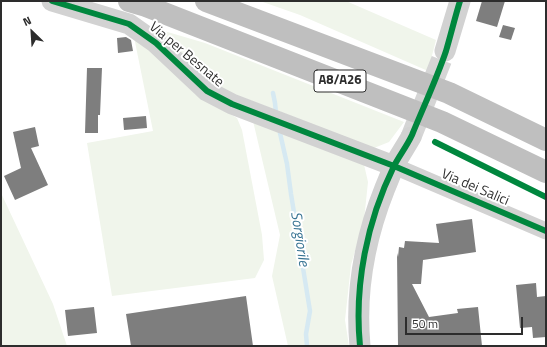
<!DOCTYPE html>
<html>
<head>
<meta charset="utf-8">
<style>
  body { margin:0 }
  #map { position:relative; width:547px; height:347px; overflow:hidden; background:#fff; font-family:"Titillium Web",sans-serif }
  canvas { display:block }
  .frame { position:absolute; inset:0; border:2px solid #2d2d2d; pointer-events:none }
  .north { position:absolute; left:12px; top:12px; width:40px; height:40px; -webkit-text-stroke:3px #fff; paint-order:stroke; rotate:335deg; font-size:11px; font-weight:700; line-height:16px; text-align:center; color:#2d2d2d }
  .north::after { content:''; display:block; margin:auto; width:14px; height:18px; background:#2d2d2d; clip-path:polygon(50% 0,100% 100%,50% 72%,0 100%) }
  .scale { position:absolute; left:405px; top:317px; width:118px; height:18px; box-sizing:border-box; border:2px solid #2d2d2d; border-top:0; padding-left:5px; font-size:12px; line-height:14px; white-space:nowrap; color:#2d2d2d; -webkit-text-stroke:3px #fff; paint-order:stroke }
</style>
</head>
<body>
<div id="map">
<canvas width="547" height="347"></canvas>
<div class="frame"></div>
<div class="north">N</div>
<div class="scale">50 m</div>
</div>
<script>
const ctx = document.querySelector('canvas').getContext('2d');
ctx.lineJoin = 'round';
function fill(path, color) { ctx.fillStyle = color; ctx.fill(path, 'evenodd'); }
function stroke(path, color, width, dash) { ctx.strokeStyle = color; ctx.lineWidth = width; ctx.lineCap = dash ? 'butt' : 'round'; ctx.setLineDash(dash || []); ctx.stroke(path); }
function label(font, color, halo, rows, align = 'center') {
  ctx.font = font + ' "Titillium Web",sans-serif'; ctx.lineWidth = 4; ctx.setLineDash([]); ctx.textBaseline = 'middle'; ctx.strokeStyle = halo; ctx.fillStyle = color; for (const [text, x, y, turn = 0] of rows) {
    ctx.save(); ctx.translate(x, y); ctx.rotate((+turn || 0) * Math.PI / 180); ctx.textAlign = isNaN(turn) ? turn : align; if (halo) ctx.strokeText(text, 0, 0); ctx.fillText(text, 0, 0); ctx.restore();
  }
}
const green = new Path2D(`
  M260,1h86l90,39 -8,31 -128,-56z
  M154,28l51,15 199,79 -15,20 -15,6 -163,-63z
  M133,32l62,62 42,24 5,12 20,105 2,25 -9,18 -143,18 -25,-153 66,-12z
  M253,121l110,39 5,22 -4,38 -13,45 -6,55 4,26h-61l-16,-70 8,-41z
  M1,193l52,111 14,42h-66z`);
const stream = new Path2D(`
  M273,93l2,10 1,10
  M280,133l7,31 4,30 19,117 -4,23 1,12`);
const building = new Path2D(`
  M482,1h23l-8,26 -21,-6z
  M503,25l12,3 -4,12 -12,-3z
  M126,37l5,3 2,11 -15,2 -1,-15z
  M87,68h15l-2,47h-2v18h-13z
  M146,116l1,12 -23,2 -1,-12z
  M35,127l4,19 -8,2 17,37 -33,15 -11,-24 17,-8 -8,-36z
  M472,219l4,33 -53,8 -2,24h-9l17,33 29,-4 -1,-4 21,-2 4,39h-84l-1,-93 1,4 1,-10 5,1 1,-7 34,2 -3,-19z
  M536,283l1,14 9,-1v41l-13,1 -1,-11 -12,1 -4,-43z
  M246,296l7,50h-122l-5,-32z
  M94,307l3,26 -29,3 -3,-26z`);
const tertiaryTunnel = new Path2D(`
  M411,137l34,-86`);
const minor = new Path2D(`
  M394,166l152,65`);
const tertiary = new Path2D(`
  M52,1l77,23 27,19 51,48 25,13 162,62
  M445,51l15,-50
  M360,346c-5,-54 5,-108 25,-158 3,-7 6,-15 9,-22 5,-10 12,-20 17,-29`);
const motorway = new Path2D(`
  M129,1l17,5 296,116 104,50
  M206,1l243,92 97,47`);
const cycleway = new Path2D(`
  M52,1l77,23 27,19 51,48 25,13 162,62 152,65
  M435,142l111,55
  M360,346c-6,-61 7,-125 34,-180 5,-10 13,-20 18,-31 11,-27 25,-57 34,-84 5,-17 9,-34 14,-50`);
const shields = [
  [340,81,52]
];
const shieldNames = [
  ["A8/A26",340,81]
];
const streetNames = [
  ["Via per Besnate",186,55,40],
  ["Via dei Salici",475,188,23]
];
const waterNames = [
  ["Sorgiorile",299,239,81]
];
fill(green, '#f0f5eb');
stroke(stream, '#d6e9f2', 4.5);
fill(building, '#7e7e7e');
stroke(tertiaryTunnel, '#d5d5d5', 21, [21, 10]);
stroke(minor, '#d2d2d2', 17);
stroke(tertiary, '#d2d2d2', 21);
stroke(motorway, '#bfbfbf', 22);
stroke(cycleway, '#00873e', 6);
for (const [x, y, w] of shields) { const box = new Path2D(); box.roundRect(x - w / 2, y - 11, w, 22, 3); ctx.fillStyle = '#fff'; ctx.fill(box); stroke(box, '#2d2d2d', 1); }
label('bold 13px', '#2d2d2d', null, shieldNames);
label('14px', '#2d2d2d', '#fff', streetNames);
label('italic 15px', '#387493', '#fff', waterNames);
</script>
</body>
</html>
